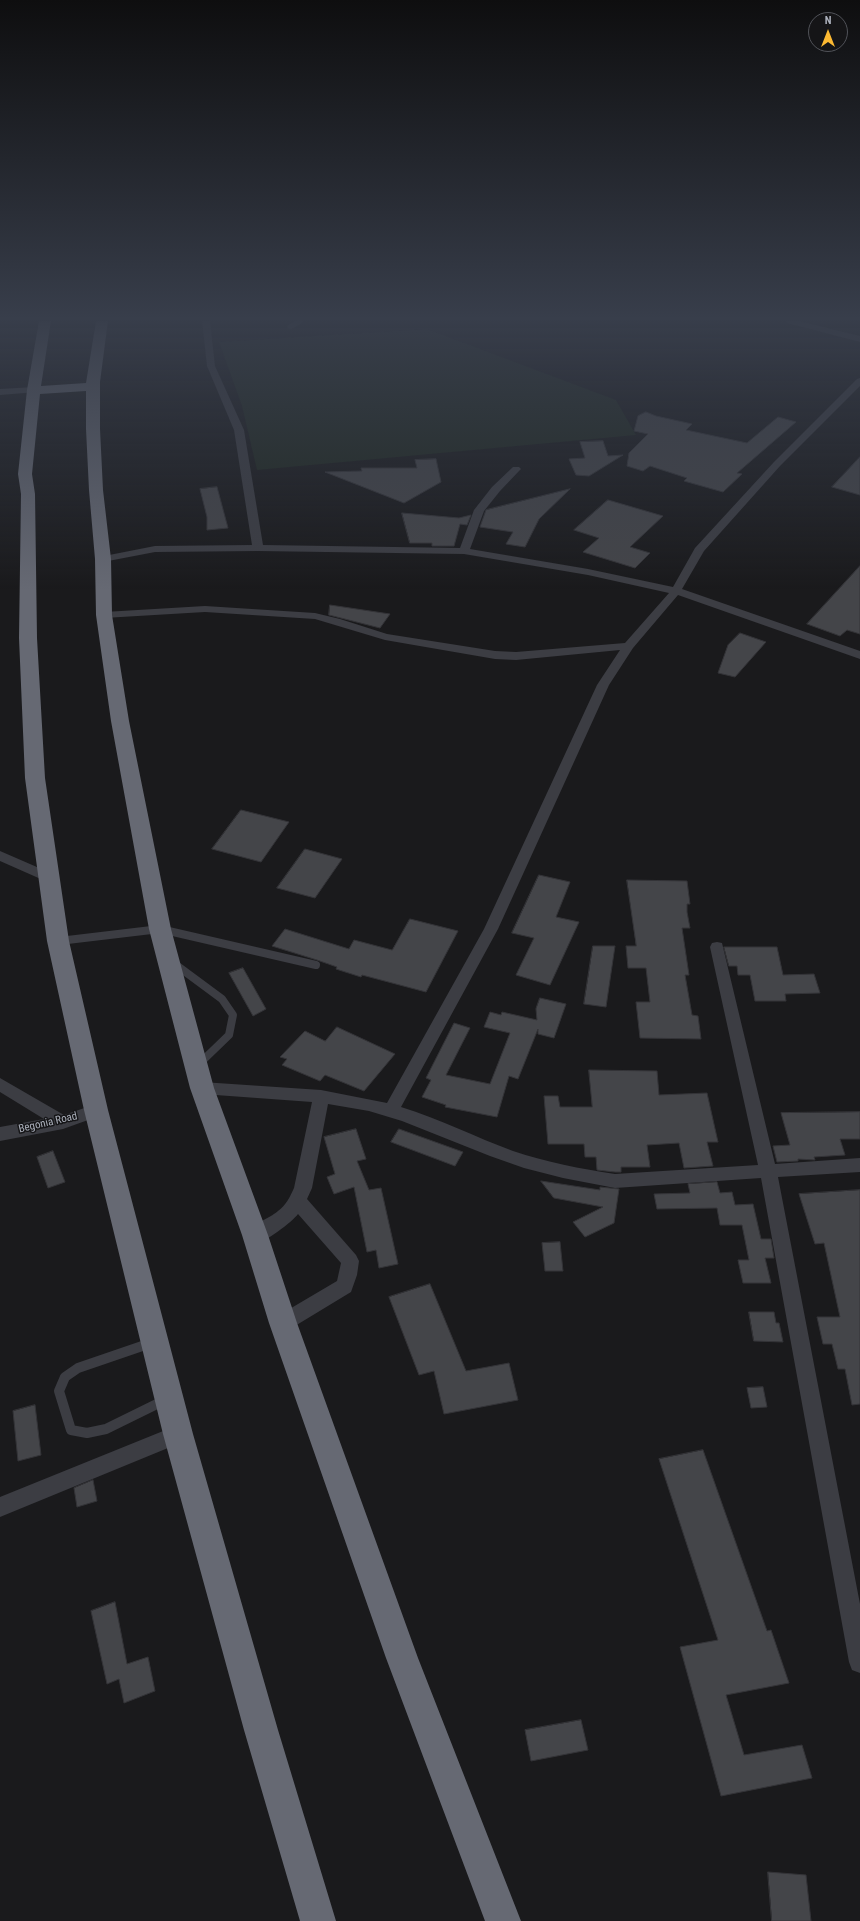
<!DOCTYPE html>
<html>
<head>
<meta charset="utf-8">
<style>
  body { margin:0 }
  #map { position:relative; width:860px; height:1921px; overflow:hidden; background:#1a1a1c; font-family:"Roboto Condensed",sans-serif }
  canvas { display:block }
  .north { position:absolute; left:808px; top:12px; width:40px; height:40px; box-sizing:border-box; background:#151517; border:1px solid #515359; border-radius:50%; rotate:0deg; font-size:11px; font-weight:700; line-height:16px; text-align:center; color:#acb1bc }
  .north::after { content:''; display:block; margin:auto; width:14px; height:18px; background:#fcb932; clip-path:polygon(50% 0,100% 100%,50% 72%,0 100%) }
</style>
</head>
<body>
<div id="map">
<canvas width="860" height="1921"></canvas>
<div class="north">N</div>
</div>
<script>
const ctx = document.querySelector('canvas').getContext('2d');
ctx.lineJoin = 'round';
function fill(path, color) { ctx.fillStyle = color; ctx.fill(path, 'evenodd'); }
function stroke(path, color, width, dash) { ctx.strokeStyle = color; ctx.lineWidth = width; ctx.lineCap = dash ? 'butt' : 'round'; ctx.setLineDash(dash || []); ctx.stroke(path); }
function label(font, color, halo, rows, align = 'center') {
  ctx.font = font + ' "Roboto Condensed",sans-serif'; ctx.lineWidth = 3; ctx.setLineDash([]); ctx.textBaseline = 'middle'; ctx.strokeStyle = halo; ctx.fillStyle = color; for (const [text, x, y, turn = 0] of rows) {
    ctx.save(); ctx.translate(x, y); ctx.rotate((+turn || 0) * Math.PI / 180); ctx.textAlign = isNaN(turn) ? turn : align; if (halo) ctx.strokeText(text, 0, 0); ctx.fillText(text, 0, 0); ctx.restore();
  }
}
const green = new Path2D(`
  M427,329l189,71 20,35 -379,35 -15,-64 -23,-64z`);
const building = new Path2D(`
  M646,412l10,4 36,8 -6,6 61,13 31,-26 18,5 -59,51 5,1 -19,18 -39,-11 3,-3 -37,-12 -7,5 -16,-5 2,-13 19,-19 -14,-3 4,-15z
  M603,441l5,15 15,-1 -34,21 -13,-1 -7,-16 16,-1 -5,-16z
  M860,457v38l-28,-8z
  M436,459l5,23 -37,21 -79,-31 37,-1 -1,-3h56l-2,-8z
  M217,487l11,41 -21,2v-13l-7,-28z
  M570,489l-31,30 -14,28 -19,-3 7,-12 -33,-5 6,-17z
  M608,500l55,16 -33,31 20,6 -15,15 -52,-16 16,-14 -25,-8z
  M402,513l57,5 12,-3 -4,10 -7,-1 -6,22h-22v-3h-22z
  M860,566v68l-13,-4 -7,6 -33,-12z
  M330,605l60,9 -10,14 -51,-13z
  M740,633l26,9 -31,35 -17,-4 10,-28z
  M241,810l48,12 -28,40 -49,-13z
  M305,849l37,10 -27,39 -38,-10z
  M539,875l31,7 -14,35 23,5 -29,63 -34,-10 18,-37 -22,-5z
  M627,880l60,1 3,23h-3v8l3,16h-8l7,47h-4l7,40 6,1 3,23 -61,-1 -4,-36h14l-4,-34h-18l-2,-22h10z
  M410,919l48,12 -32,61 -64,-17 -1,2 -25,-8 1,-2 -20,-7 -45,-14 13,-17 64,20 5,-9 38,10z
  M593,946h22l-9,61 -22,-3z
  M724,947h53l6,28 31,-1 6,19 -35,1 1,7h-31l-5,-26h-12l-1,-9h-8z
  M243,968l23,41 -13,7 -24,-43z
  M540,998l26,6 -12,34 -16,-4v-5l-20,50 -9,-3 -12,41 -52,-10 1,-2 -24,-8 9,-17 -5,-2 28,-55 16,5 -24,47 44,9 20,-51 -26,-6 6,-15 11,3 1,-3 35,8 -1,-11z
  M337,1027l58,27 -31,37 -39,-16 -5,6 -38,-16 5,-6 -7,-2 25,-26 20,10z
  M589,1070l68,1 2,24 48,-2 11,49h-11l6,24 -29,2 -5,-25 -32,2 3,22h-29v5h-6l-18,-2 -1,-13h-11l-1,-13h-36l-4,-48h14l2,11h32z
  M860,1112v27h-20l5,16 -31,2 1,3 -17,-1v2l-21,1 -4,-16 17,-1 -9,-32z
  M356,1129l10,30 -9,2 12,29 12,-2 17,76 -19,4 -3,-18 -9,2 -13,-65 -20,7 -7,-17 8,-3 -11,-37z
  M399,1129l64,23 -8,14 -64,-24z
  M53,1151l12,31 -17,6 -11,-31z
  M541,1181l59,9v-3l19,2 -5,34 -29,14 -12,-15 30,-15 -49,-9z
  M717,1182l3,11 12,-1 3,13 18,-1 8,35h10l3,19h-9l6,25h-28l-5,-23h11l-7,-35h-22l-3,-17 -60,1 -3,-15 36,-1 -2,-9z
  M860,1190v214l-8,1 -7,-36h-7l-6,-25h-9l-6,-27h23l-16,-74 -9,1 -16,-50z
  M560,1242l3,29h-18l-3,-28z
  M430,1284l36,87 43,-8 9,37 -74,14 -10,-43 -15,4 -30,-78z
  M749,1312h25l2,11h3l4,19 -29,-1z
  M763,1387l4,20 -16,1 -4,-20z
  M35,1405l6,50 -23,6 -5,-50z
  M703,1450l64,181 4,-1 18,53 -63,12 18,60 58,-10 10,33 -91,18 -41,-149 38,-7 -59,-181z
  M93,1480l4,21 -20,6 -3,-19z
  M115,1602l12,62 21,-7 7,34 -31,12 -5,-24 -12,5 -16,-73z
  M581,1720l7,30 -57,11 -6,-31z
  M768,1872l38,3 5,46h-39z`);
const laneFar2 = new Path2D(`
  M290,327l10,-6`);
const laneFar1 = new Path2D(`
  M59,941l101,-12 156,36
  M172,962l50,37 11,16 -4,20 -31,30`);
const lane = new Path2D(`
  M198,1065l1,-1
  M151,1343l-73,25 -13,9 -6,14 12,39 16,3 19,-4 59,-29`);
const street = new Path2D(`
  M202,321h8l5,45 29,64 19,115 197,3 14,-38 18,-23 21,-20h6l2,2 -2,2 -19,20 -16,20 -14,38 118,20 85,18 22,-39 79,-86 83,-83 3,-1v8l-80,80 -76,85 -22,38 178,62v8l-182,-64 -45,53 -24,37 -111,244 -97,178c39,12 74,30 112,44 33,11 68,18 102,23l143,-9 -48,-218 2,-4 5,-1 5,1 53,221 85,-6v14l-82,5 82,427v69l-8,-3 -3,-8 -88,-484 -146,10 -52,-10 -39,-10 -34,-12 -88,-35 -33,-10 -41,-7 -16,84 -5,11 49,56 3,6 -2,14 -6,17 -61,37 -7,2 -7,-2 -2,-6 2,-6 61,-36 4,-18 -43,-49c-6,8 -33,29 -43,29 -2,-1 -4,-2 -6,-3l-3,-5c6,-12 23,-16 32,-24 8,-6 12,-14 16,-23l18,-86 -110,-8 -6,-2 -2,-4 2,-4 6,-2 119,8 66,13 97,-174 113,-244 23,-35 -104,10 -21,-1 -110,-19 -70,-21 -110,-7 -101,6 -6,-3 6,-3 101,-6 110,7 25,6 47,15 108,17 21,1 109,-9 44,-50 -81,-18 -124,-21 -206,-3 -103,1 -52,10 -4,-1 -1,-2 1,-2 56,-11 97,-1 -18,-115 -27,-64z
  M786,321h13l61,15v6l-73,-19z
  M34,387l3,1v4l-37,3v-6z
  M0,851l53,23 2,3 -2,3 -5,2 -5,-2 -43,-19z
  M0,1078l64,37 32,-11 6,1 2,5 -2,5 -39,14 -63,12v-14l44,-8 -44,-27z
  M178,1425l7,2 3,7 -3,7 -185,76v-20z`);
const highway = new Path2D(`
  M39,321h12l-10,65 45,-3 10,-62h12l-8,61v47l3,61 8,69 1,56 17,106 42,208 43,159 54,147 29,88 121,335 103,263h-36l-99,-263 -117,-335 -27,-88 -52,-147 -41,-159 -38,-208 -15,-106 -1,-56 -6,-69 -3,-61v-38l-46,3 -8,80 3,20 2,144 8,140 24,163 39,169 85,324 85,296 58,191h-36l-56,-191 -81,-296 -79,-324 -37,-169 -22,-163 -6,-140 2,-144 -3,-20 9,-84z`);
const streetNames = [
  ["Begonia Road",48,1123,-13]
];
fill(green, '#1f2820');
fill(building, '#444549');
stroke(building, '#343438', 1);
stroke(laneFar2, '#3c3d43', 5);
stroke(laneFar1, '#3c3d43', 8);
stroke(lane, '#3c3d43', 10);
fill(street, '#3c3d43');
fill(highway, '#666973');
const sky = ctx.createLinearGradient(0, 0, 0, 590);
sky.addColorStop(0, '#0e0e0f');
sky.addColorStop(0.54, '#383e4b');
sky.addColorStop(1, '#383e4b00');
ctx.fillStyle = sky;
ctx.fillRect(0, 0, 860, 590);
label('11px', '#acb1bc', '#151517', streetNames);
</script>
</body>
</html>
